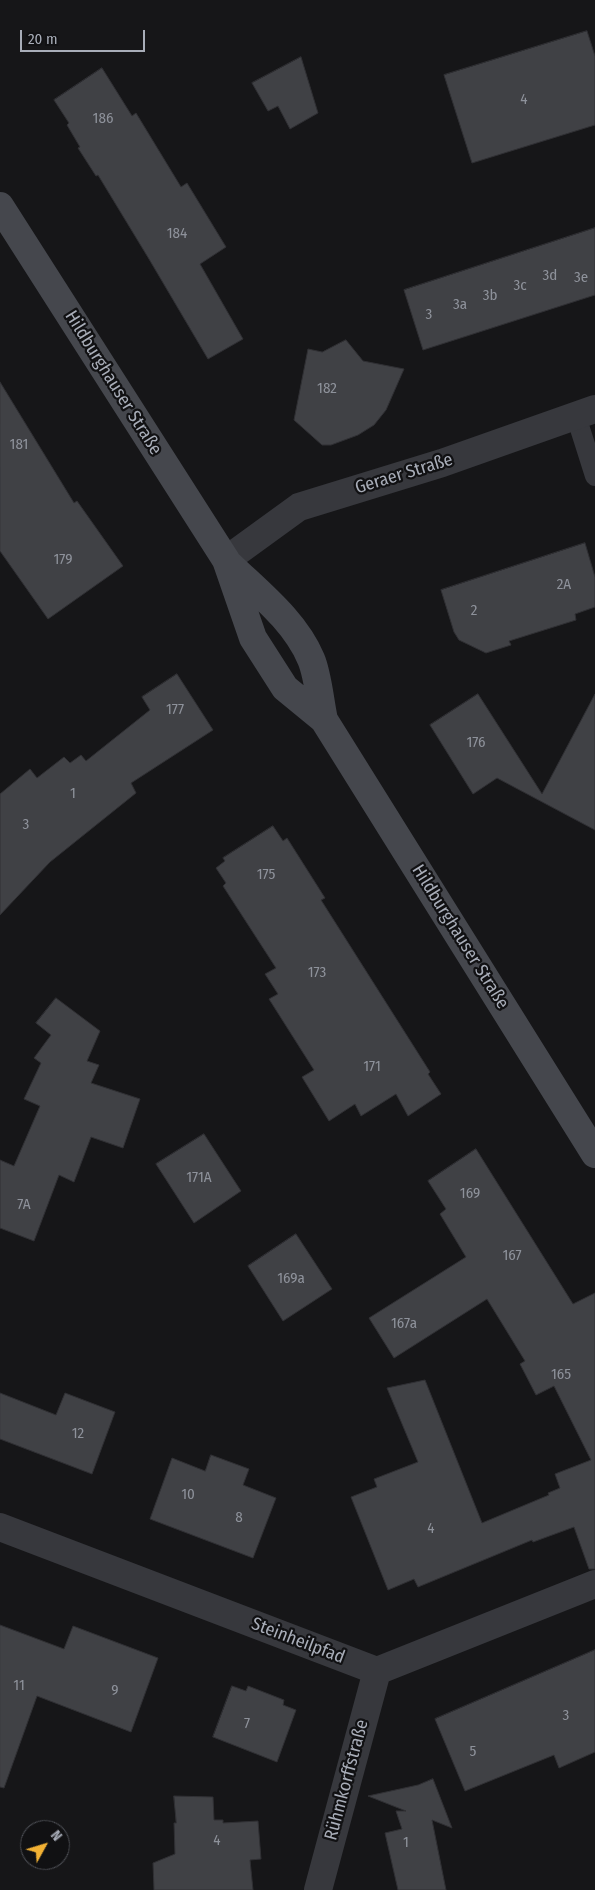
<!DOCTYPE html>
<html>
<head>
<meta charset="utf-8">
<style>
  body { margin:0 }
  #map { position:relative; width:595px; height:1890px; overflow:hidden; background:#161618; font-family:"Fira Sans Condensed",sans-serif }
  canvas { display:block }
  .north { position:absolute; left:20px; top:1820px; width:50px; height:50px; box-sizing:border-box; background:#111113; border:1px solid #4d4f55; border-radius:50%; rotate:51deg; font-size:14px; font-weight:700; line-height:20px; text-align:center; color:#a8adb8 }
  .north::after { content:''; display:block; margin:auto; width:18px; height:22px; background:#f2b134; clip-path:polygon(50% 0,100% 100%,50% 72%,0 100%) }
  .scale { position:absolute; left:20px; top:30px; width:125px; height:22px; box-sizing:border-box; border:2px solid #a8adb8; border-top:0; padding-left:6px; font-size:15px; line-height:18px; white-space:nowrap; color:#a8adb8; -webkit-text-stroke:4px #111113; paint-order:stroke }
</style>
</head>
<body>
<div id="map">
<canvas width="595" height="1890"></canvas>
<div class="north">N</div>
<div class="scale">20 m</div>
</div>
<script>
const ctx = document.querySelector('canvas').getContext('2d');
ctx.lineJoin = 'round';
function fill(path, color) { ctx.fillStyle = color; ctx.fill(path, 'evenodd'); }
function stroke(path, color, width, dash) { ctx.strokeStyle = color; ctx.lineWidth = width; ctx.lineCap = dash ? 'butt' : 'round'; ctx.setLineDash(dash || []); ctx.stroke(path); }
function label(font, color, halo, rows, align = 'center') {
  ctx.font = font + ' "Fira Sans Condensed",sans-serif'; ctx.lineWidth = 4.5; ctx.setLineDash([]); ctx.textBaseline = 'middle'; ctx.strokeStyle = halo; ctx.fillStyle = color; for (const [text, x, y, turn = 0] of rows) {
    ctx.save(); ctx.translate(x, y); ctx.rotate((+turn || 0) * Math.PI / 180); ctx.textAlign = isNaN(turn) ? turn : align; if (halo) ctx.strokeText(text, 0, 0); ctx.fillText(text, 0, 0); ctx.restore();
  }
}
const building = new Path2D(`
  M587,31l8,25v69l-123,38 -28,-88z
  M301,57l17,56 -28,16 -12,-23 -10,5 -16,-28z
  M102,68l30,48 4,-3 45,74 6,-4 39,64 -26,17 43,75 -35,20 -59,-100 -51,-84 -2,1 -18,-28 2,-1 -13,-22 2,-2 -15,-23z
  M595,228v67l-172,55 -19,-60z
  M346,340l17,21 41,8 -18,41 -12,15 -16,10 -27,10h-9l-28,-25 14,-71 14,3z
  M0,382l74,121 3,-2 46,65 -75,53 -48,-68z
  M585,543l10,34v30l-20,7 1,6 -67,21 2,4 -25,8 -27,-13 -5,-8 -13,-42z
  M177,674l36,56 -82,53 5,10 -86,69 -50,53v-121l30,-25 7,9 27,-21 6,6 11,-8 5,6 64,-51 -8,-13z
  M478,694l64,100 53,-100v136l-98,-52 -24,16 -43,-69z
  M273,826l10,15 4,-3 38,60 -4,2 109,172 -2,2 13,20 -33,22 -12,-22 -35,22 -6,-12 -26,17 -27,-44 12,-7 -45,-71 9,-5 -13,-20 11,-6 -53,-82 3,-3 -10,-15 9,-7 -2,-3z
  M56,998l44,33 -13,30 12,4 -8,18 49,16 -17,49 -32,-11 -17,45 -15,-7 -25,66 -34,-13v-68l14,6 26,-60 -16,-7 17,-36 -7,-5 17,-23 -15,-12z
  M204,1134l37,57 -47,32 -38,-59z
  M476,1149l97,155 22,-11v276h-6l-15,-42 -41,15 -1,-2 -114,47 -4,-8 -26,11 -37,-93 26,-10 -3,-8 44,-17 -31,-74 38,-8 57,143 67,-28 -1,-2 12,-5 -5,-14 36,-14 -37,-74 -18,9 -16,-31 5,-3 -38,-62 -93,59 -25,-40 97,-61 -26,-43 6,-5 -18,-28z
  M296,1234l36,55 -49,32 -35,-55z
  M0,1393l56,22 9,-22 50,19 -23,62 -92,-35z
  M211,1455l38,14 -6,16 33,13 -23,60 -103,-39 22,-61 33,13z
  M0,1625l64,24 9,-23 85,32 -27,74 -94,-36 -33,92 -4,-1z
  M595,1650v102l-36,16 -5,-13 -89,36 -30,-72z
  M232,1686l14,5 2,-5 36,14 -1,5 13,5 -19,52 -64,-25z
  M433,1779l19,49 -20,-8 14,70h-48l-13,-57 17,-4 -6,-18h10l-38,-15 50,-11z
  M174,1796l39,1 1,23h9v3l35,-2 3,38 -11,1 3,30h-99l-1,-27 22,-9 -1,-31h2z`);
const service = new Path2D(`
  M576,416l19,60`);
const minor = new Path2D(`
  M226,560l73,-53 143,-44 153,-54
  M0,1527l377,144 218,-87
  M318,1890l59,-219`);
const secondary = new Path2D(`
  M0,206l226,354 27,78 32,50 39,32 271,434
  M230,565c29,28 65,56 81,94 7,16 9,43 13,61`);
const numberNames = [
  ["4",524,100],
  ["186",103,119],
  ["184",177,234],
  ["3d",550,276],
  ["3e",581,278],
  ["3c",520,286],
  ["3b",490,296],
  ["3a",460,305],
  ["3",429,315],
  ["182",327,389],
  ["181",19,445],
  ["179",63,560],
  ["2A",564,585],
  ["2",474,611],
  ["177",175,710],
  ["176",476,743],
  ["1",73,794],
  ["3",26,825],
  ["175",266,875],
  ["173",317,973],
  ["171",372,1067],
  ["171A",199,1178],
  ["169",470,1194],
  ["7A",24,1205],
  ["167",512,1256],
  ["169a",291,1279],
  ["167a",404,1324],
  ["165",561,1375],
  ["12",78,1434],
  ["10",188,1495],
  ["8",239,1518],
  ["4",431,1529],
  ["11",19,1686],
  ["9",115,1691],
  ["3",566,1716],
  ["7",247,1724],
  ["5",473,1752],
  ["4",217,1841],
  ["1",406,1843]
];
const streetNames = [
  ["Hildburghauser Straße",113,383,58],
  ["Geraer Straße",404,474,-17],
  ["Hildburghauser Straße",460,937,58],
  ["Steinheilpfad",298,1641,21],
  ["Rühmkorffstraße",347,1780,-75]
];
fill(building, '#404145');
stroke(building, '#303034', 1);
stroke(service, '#37383d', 20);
stroke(minor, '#37383d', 28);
stroke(secondary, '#45474d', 28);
label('15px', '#8e929b', null, numberNames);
label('18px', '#a8adb8', '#111113', streetNames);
</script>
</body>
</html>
